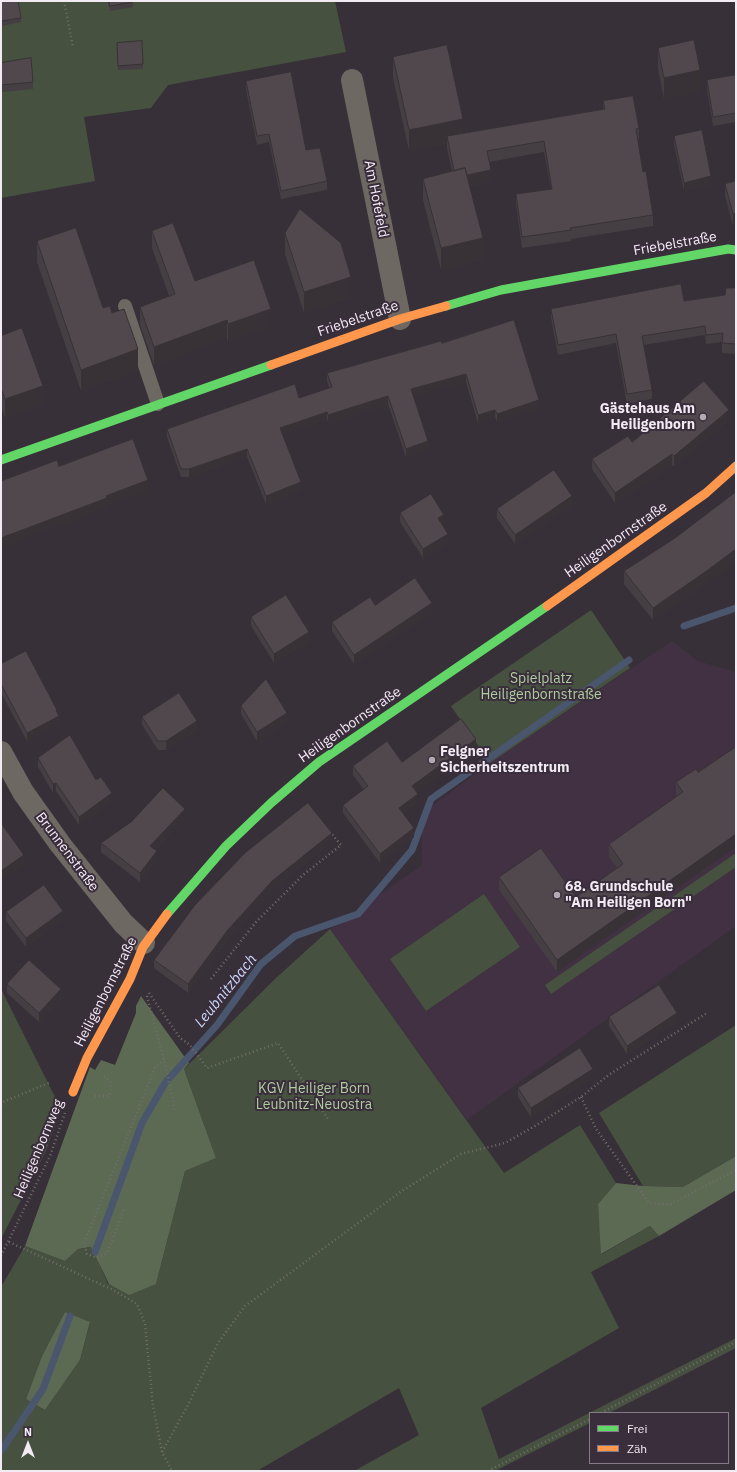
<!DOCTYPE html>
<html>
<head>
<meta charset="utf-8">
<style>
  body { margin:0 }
  #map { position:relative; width:737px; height:1472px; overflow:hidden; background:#373038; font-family:"IBM Plex Sans",sans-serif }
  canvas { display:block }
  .frame { position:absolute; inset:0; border:2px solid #f3ebf4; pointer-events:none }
  .legend { position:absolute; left:589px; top:1412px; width:140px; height:52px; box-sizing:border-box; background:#3a2d3c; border:1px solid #847986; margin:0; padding:5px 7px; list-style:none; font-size:12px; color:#f3ebf4 }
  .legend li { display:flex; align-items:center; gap:8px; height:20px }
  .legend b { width:20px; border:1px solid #847986 }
  .north { position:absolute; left:8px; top:1424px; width:40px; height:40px; -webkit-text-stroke:3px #3a2d3c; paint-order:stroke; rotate:0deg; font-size:11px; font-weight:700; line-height:16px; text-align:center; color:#f3ebf4 }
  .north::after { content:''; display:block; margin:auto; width:14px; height:18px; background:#f3ebf4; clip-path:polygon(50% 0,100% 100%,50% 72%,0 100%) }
</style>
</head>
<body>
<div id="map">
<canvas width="737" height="1472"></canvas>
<div class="frame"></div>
<ul class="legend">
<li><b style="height:5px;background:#63d668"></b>Frei</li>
<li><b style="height:5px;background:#ff974d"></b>Zäh</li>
</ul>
<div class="north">N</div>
</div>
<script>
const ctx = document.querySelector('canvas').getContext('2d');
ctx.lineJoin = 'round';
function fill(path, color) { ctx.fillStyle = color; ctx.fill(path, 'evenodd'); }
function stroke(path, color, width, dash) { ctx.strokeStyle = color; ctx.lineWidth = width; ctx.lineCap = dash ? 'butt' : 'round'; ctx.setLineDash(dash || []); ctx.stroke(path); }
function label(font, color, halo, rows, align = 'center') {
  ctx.font = font + ' "IBM Plex Sans",sans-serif'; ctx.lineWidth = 4; ctx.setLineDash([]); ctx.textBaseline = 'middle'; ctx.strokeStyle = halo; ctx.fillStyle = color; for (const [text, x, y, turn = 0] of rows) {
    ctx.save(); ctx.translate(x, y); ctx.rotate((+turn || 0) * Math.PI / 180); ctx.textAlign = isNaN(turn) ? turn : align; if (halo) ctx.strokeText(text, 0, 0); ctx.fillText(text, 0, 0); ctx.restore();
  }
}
const built = new Path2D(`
  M672,641l26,20 38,11v254l-269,194 -137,-191 92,-64v-52l68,-50z`);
const green = new Path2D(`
  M1,1h334l11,51 -178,33 -17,23 -67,9 11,64 -94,17z
  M591,610l39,58 -140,95 -39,-57z
  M736,853v14l-185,127 -6,-9z
  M484,894l36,53 -94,64 -36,-52z
  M330,929l174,244 76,-48 36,58 -18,21 4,50 48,-28 9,10 -68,36 28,56 -138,80 18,51 237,-121v10l-127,65h-19v10l-95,48h-141l65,-36 -20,-47 -142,83h-256v-184l24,-41 40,15 13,-12 14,-2 16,37h48l29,-113 31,-13 -32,-89 92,-91zM65,1312l25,11 -10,37 -35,50 -19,-11 16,-43z
  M1,989l60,120 -16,44 -44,86z
  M736,1025v131l-53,31 -40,-1 -44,-73z`);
const forest = new Path2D(`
  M141,996l48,67 -5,6 32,89 -31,13 -29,113 -27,11 -20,-11 -18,-37 -13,2 -13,12 -40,-15 65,-179 5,3 6,-10 14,5 21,-52v-7z
  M736,1156v34l-77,46 -9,-10 -49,28 -3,-50 18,-21 27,3 40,1z
  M65,1312l25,10 -10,38 -35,50 -19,-11 16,-43z`);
const stream = new Path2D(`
  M684,626l52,-18
  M95,1252l47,-129 23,-40 52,-58 44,-61 34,-28 63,-22 54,-64 19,-51 198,-139
  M1,1451l42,-62 27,-73`);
const path = new Path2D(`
  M64,1l9,46
  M211,979l45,-57 47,-47 38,-30 -11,-13
  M149,993l31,45 10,7 17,23 71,-25 50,76
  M147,996l19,72 9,43
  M95,1096h14c5,-9 3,-15 -6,-20
  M581,1097l15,32 53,74 20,2 67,-35
  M1,1105l2,-3 48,-20
  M124,1210l-17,43 -10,5 -10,-4 -3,-11 71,-175 9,-8
  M9,1242l104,48 24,14 8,20 8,82 9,46 10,19
  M1,1256l49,-100 15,-43
  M601,1413l135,-71
  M162,1452l26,-47 30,-62 27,-37 154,-113 62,-39 44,-11 30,-17 46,-29 29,-23 97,-61
  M488,1471l102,-52`);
const lane = new Path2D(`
  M125,306l33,98`);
const street = new Path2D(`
  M352,80l48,239
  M1,752l22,40 37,52 63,79 21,20`);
const fast = new Path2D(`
  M446,306l55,-16 227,-41 8,1
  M1,460l270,-95
  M167,914l59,-68 45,-43 48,-41 228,-156`);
const slow = new Path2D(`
  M271,365l129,-46 46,-13
  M547,606l159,-113 30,-27
  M73,1092l14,-34 43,-79 13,-32 24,-33`);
const wall = new Path2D(`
  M1,1l20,17v4l-20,4z
  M108,1h25v6l-23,4z
  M117,47l26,17v5l-25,1z
  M658,48l42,43 -36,8 -6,-30z
  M393,57l70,77 140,-25v-8l36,27v11l-1,1 5,32 10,43v11l-82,13v2l-49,7 -6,-43v-11l35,-5 -7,-37 -55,10 2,19 -21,5 13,73 -42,11 -18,-70v-21l29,-8 -5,-23v-5l-38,8 -16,-73z
  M1,63l32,19v7l-32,3z
  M736,75v47l-23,4 -6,-37v-9z
  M246,81l60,69 21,31v9l-46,9 -12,-57 -12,3 -11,-55z
  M674,136l37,49 -27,6 -10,-46z
  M736,181v45h-3l-8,-30v-12z
  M152,231l43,50 76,45 -43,16 -1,-4 -73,27 -14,-40v-18l29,-11 -17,-48z
  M285,233l66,65 -47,15 -19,-59z
  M37,241l66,67 9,5 26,57 -57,21 -44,-129z
  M736,288v66l-14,-1v-11l-16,2 -1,-9 -61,10 8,45v9l-25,5 -11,-61 -58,12 -7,-37v-9l133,-8 41,-6z
  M1,336l42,68 -38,14 -3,-9 -1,1z
  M442,343l97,65 -42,14 -2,-5 -17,6 -12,-41 -53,14 15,53 -22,8 -18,-53 -60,19 -1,-4 -45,16 19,55 -35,14 -19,-47 -58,20h-8l-14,-40v-8l132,-31 30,-10 -2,-7v-8z
  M729,420l-55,46 -2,-1 -57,38 -23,-34v-10l40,-17z
  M572,505l-57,39 -18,-26v-9z
  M400,513l44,11 -2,1 6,18 -25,15 -23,-36z
  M624,571l84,12 -55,37 -29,-36z
  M375,605l57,7 -78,52 -22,-33v-9z
  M251,617l58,24 -35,22 -23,-37z
  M1,664l56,49 2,11 -32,17 -26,-48z
  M241,706l46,16 -30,19 -16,-27z
  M142,717l55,13 -31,20h-8l-16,-25z
  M476,748l-60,44 2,10 -15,11 11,24 -34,26 -37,-50v-8l21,-15 -11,-15v-9l49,-4z
  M38,758l74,44 -33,23 -23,-34 -3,2 -15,-26z
  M698,772l-141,200 -58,-82v-13l77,20 41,-29 -8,-11v-13l68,-48 -1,-1v-13z
  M185,817l-30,33 2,10 -17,22 -39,-30v-9z
  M332,841l-60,49 -45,50 -39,53 -34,-25v-8z
  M6,912l57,7 -37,28 -20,-26z
  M7,984l54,14 -22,24 -32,-29z
  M609,1017l68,5 -50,32 -18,-28z
  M593,1078l-62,39 -13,-20v-9z`);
const shadedWall = new Path2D(`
  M700,70v21l-36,8v-21z
  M463,119v21l-16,-4v7l-38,8v-21z
  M491,170v11l-35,8v-11z
  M711,176v9l-27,6v-8z
  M736,213v13h-3v-12z
  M483,238v21l-42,11v-22z
  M351,277v21l-47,15v-21z
  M271,309v17l-43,16v-18z
  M227,320v18l-73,27v-18z
  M138,349v21l-57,21v-21z
  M466,374v8l-55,15v-8z
  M43,386v18l-38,14v-19z
  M1,391h1v18l-1,1z
  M388,396v8l-60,19v-8z
  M539,400v8l-42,14v-8z
  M495,410v7l-17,6v-8z
  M729,410v10l-55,46v-10z
  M327,412v7l-47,17v-8z
  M428,441v8l-22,8v-8z
  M247,449v8l-58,20v-8z
  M672,454v11l-57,38v-10z
  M148,480v11l-41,15v2l-106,40v-10l105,-42z
  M301,482v8l-35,14v-8z
  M572,496v9l-57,39v-9z
  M444,515v9l-6,3v-9z
  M448,534v9l-25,15v-9z
  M736,549v13l-28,21 -55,37v-12z
  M432,603v9l-78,52v-9z
  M309,632v9l-35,22v-9z
  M57,710v6h2v8l-32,17v-8z
  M287,713v9l-30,19v-9z
  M197,721v9l-31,20v-9z
  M476,739v9l-64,47v-9z
  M56,783v8l-3,2v-9z
  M112,793v9l-33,23v-8z
  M418,794v8l-19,14v-8z
  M185,809v8l-35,38v-9z
  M414,828v9l-34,26v-9z
  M332,833v8l-60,49 -45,50 -39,53v-9l39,-53 45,-50z
  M736,834v13l-179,125v-12z
  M157,851v9l-17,22v-9z
  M24,855v9l-23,16v-9z
  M63,911v8l-37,28v-9z
  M61,989v9l-22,24v-9z
  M677,1013v9l-50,32v-8z
  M593,1069v9l-62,39v-9z`);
const building = new Path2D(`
  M1,1h17l3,17 -20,3z
  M109,1h24v1l-23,4z
  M694,40l6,30 -36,8 -6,-30z
  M142,41l1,23 -25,2 -1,-23z
  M447,45l16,74 -54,11 -16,-73z
  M31,58l2,24 -32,3v-22z
  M291,72l15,78 14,-2 7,33 -46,10 -12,-57 -12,2 -11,-55z
  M736,75v38l-23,4 -6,-37z
  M633,96l6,32 -3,1 7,43 3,-1 7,44 -83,13 1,2 -49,7 -6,-43 36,-5 -8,-48 -57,10 4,19 -24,5 -2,-7 -11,3 -7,-35 158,-27 -2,-8z
  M702,130l9,46 -27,7 -10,-47z
  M465,168l18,70 -42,10 -18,-69z
  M736,181v32l-3,1 -8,-30z
  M300,209l41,34 10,34 -47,15 -19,-59z
  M173,223l22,58 59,-21 17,49 -43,15 -1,-4 -73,27 -14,-40 35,-13 -23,-63z
  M76,228l27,80 7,-2 2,7 12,-4 14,40 -57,21 -44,-129z
  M681,284l3,17 41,-6 1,-7h10v56l-14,-1 1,-10 -17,2 -1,-9 -63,10 10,54 -25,4 -11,-60 -58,11 -7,-36z
  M514,320l25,80 -42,14 -2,-4 -17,5 -12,-41 -55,15 17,52 -22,8 -18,-53 -60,19 -1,-3 -47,16 21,54 -35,14 -19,-47 -58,20h-8l-14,-40 128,-45 4,14 33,-11 -5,-14 114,-32 1,2z
  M22,328l21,58 -38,13 -3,-8h-1v-55z
  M704,381l25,29 -55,46 -2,-2 -57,39 -23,-34 36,-23 4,6z
  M133,439l15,41 -42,16 1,2 -106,40v-57l56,-21 2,6z
  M554,470l18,26 -57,39 -18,-26z
  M736,492v57l-28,21 -55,38 -29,-37 51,-33z
  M431,494l13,21 -6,3 10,16 -25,15 -23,-36z
  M415,578l17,25 -78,52 -22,-33 38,-25 5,8z
  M286,595l23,37 -35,22 -23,-37z
  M26,651l31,59h-1l3,6 -32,17 -26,-49v-20z
  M266,679l21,34 -30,19 -16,-26z
  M179,693l18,28 -31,20h-8l-16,-24z
  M461,719l15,20 -64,47 6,8 -19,14 15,20 -34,26 -37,-49 25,-19 -15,-20 34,-25 15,21z
  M70,735l26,45 5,-3 11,16 -33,24 -23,-34 -3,1 -15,-26z
  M736,747v87l-179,126 -58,-83 42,-29 35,49 47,-33 -14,-20 74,-52 -7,-10 20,-13 2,3z
  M163,788l22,21 -35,37 7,5 -17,22 -39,-30 30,-21z
  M308,803l24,30 -60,48 -45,50 -39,53 -34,-24 41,-55 50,-52z
  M1,823l23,32 -23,16z
  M44,885l19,26 -37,27 -20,-26z
  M29,960l32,29 -22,24 -32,-29z
  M659,985l18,28 -50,33 -18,-29z
  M580,1048l13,21 -62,39 -13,-20z`);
const markers = [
  [703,417,4,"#b1aab2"],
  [432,760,4,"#b1aab2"],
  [557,895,4,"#b1aab2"]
];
const streetNames = [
  ["Am Hofefeld",376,199,79],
  ["Friebelstraße",675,244,-10],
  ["Friebelstraße",358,319,-19],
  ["Heiligenbornstraße",616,540,-35],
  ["Heiligenbornstraße",350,725,-35],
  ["Brunnenstraße",67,852,53],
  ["Heiligenbornstraße",106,992,-63],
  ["Heiligenbornweg",39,1149,-67]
];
const poiNames = [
  ["Gästehaus Am",695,409,"right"],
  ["Heiligenborn",695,425,"right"],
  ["Felgner",440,752],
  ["Sicherheitszentrum",440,768],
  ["68. Grundschule",565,887],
  ["\"Am Heiligen Born\"",565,903]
];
const parkNames = [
  ["Spielplatz",541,679],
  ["Heiligenbornstraße",541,695],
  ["KGV Heiliger Born",314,1089],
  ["Leubnitz-Neuostra",314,1105]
];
const waterNames = [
  ["Leubnitzbach",226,991,-51]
];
fill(built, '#413143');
fill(green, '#46513f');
fill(forest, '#5c6a54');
stroke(stream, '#49566e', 7);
stroke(path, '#726d6a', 2.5, [1, 3]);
stroke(lane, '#6d6861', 14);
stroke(street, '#6d6861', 22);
stroke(fast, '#63d668', 9);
stroke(slow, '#ff974d', 9);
fill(wall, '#453e42');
fill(shadedWall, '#383236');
fill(building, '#50484d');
stroke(building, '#383236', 1);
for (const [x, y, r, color] of markers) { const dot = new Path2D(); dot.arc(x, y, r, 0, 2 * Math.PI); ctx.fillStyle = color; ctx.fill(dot); stroke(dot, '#3a2d3c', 1.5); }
label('14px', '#f3ebf4', '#3a2d3c', streetNames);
label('bold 14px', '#f3ebf4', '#3a2d3c', poiNames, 'left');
label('14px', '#afce9d', '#3a2d3c', parkNames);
label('italic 15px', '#c7d9f7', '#3a2d3c', waterNames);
</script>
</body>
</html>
